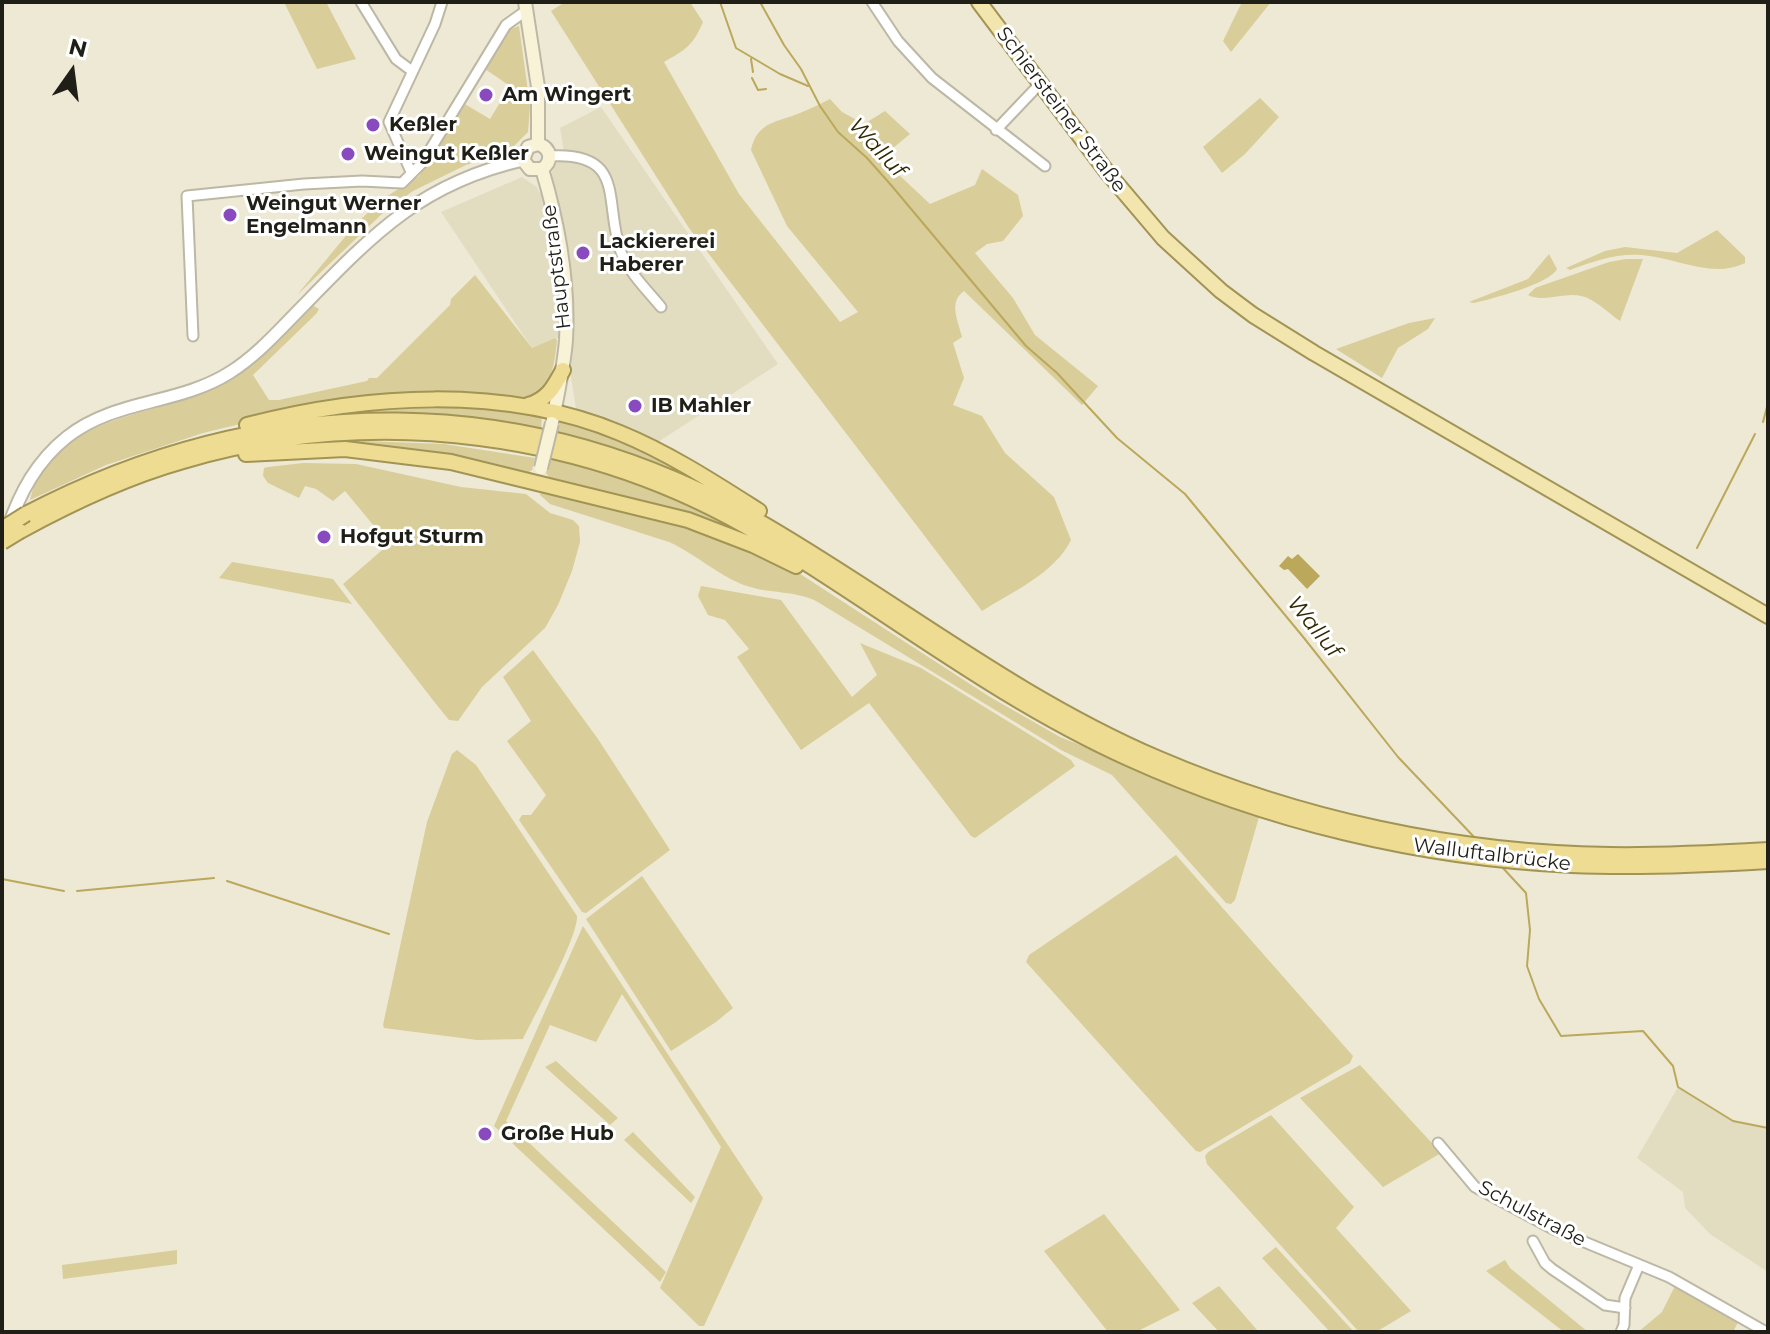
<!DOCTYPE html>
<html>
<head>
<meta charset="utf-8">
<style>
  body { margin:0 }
  #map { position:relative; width:1770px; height:1334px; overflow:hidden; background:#ede9d5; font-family:Montserrat,sans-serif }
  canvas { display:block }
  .frame { position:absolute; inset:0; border:4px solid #1f1e17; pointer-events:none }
  .north { position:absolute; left:32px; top:32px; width:80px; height:80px; -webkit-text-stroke:6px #fff; paint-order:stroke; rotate:14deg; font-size:22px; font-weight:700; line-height:32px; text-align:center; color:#1f1e17 }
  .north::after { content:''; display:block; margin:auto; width:28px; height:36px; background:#1f1e17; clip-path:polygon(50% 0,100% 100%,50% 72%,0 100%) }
</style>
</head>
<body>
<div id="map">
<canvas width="1770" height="1334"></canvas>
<div class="frame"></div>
<div class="north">N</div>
</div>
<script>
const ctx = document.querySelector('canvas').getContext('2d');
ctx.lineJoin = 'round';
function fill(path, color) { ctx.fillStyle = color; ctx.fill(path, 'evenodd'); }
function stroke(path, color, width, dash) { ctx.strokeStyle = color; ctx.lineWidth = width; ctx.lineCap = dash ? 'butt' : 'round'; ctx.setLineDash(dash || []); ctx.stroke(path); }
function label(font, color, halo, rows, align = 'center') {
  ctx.font = font + ' Montserrat,sans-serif'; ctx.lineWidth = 6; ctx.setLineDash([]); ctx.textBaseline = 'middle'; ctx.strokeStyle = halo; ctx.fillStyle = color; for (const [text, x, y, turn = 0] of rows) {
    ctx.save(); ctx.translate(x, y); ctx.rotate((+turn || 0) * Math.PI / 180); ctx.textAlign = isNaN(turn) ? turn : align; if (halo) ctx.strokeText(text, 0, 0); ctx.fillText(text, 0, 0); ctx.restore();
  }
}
const built = new Path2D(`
  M601,107l177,257 -120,78 -82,-33 -6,-38 2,-31 -17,-2 -23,10 -91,-136 81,-35 15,10 2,5 11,-3 -1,-8 4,-12 3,-6 9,-4 -5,-31z
  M1678,1087l55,34 35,7v144l-58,-38 -25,-26 -2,-16 -46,-34z`);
const green = new Path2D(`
  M284,2h42l30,57 -39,10z
  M565,2h125l13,20c-10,24 -18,28 -39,40l75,132 101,128 18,-10 -71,-86 -36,-76c6,-29 28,-28 49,-37 10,-4 20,-9 30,-14l12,13 22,12 21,-13 25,23 -29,24 49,46 45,-19 7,-16 36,26 5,21 -20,25 -16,3 -12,9 38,45 22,37 63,51 -16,19 -118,-114c-16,11 -6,30 -2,46l-9,6 11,35 -11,27 29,11 23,37 49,44 17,43c-16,33 -59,52 -89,71l-293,-383 -138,-217z
  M1242,2h29l-40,50 -8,-11z
  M519,26l11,80 -2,26 -19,19 -43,14 -53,26 -29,21 -87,83 57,-69 27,-26 38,-24 44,-73 27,16 20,-33 -25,-17 25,-40z
  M1260,98l19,19 -34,37 -23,19 -19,-26z
  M1717,230l28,27v6c-32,16 -69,-5 -103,-8 -26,-2 -48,6 -72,15l-4,-2 39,-17 20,-4 52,6z
  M1549,254l8,15c-7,15 -66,30 -83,34l-5,-1 59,-23z
  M1626,259h17l-23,62c-12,-8 -26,-23 -39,-25 -17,-4 -38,7 -53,-1l7,-7 74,-26z
  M475,275l57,73 23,-10 2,2c-3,29 -5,42 -26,62l-63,-4 -203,20 -62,15 -97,32 -76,35c23,-88 125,-81 190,-115 36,-19 63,-51 92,-80l7,4 -3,5 -63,61 16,25h10l88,-19 2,-3h8l73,-73 1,-6z
  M1435,318l-7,11 -30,19 -16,30 -46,-29 73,-26z
  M457,405l85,10 -1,17 -129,-16h-62l-64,6 85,-13z
  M561,420c70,18 130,56 192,92l-198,-77z
  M364,441l80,3 91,14 -3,12 -6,4 -235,-27 2,-5z
  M550,457l84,24 74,33 46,25 -202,-58 -6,-8z
  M303,463l53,1 105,23 65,7 24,19 23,7 6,6 1,16 -8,29 -14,34 -13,23 -63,59 -24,34 -9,-1 -13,-16 -93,-120 46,-40 -44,-53 -12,10 -17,-12 -11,-3 -6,12 -31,-15 -5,-7 1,-8 4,-1z
  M541,490l145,34 105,44 199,129 70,40 199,80 -24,83 -4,4 -5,-1 -114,-128 -51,-25 -245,-149c-23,-11 -46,-7 -69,-15 -27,-9 -51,-32 -78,-44l-119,-38 -10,-9z
  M232,562l101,17 19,25 -133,-26z
  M701,586l80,14 71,97 25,-22 -17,-32 61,25 150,92 4,6 -100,72 -4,-2 -102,-133 -68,47 -64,-93 12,-8 -24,-29 -17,-5 -10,-19z
  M533,650l65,89 72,111 -84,63 -4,-1 -63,-92 3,-5h9l15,-20 -39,-54 24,-20 -28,-44z
  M457,750l19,15 101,151c1,22 -42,98 -54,123l-46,1 -93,-12 -1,-3 44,-203 25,-68z
  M1176,855l177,201 -3,7 -150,89 -4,-1 -12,-13 -158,-176 3,-7z
  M642,876l91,132 -17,14 -45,29 -85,-132z
  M583,926l180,272 -59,128h-5l-39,-38 61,-141 -99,-153 -26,48 -46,-17 -44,96 160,151 -6,10 -166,-156z
  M556,1061l62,57 -8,7 -65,-58z
  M1360,1065l81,88 -58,34 -83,-89z
  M1271,1115l83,92 -18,21 75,83 -35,21h-17l-152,-168 -2,-8 3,-4z
  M633,1132l62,65 -4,6 -67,-63z
  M1104,1214l76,96 -44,22h-28l-64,-81z
  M1276,1247l78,85h-24l-68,-74z
  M177,1250v14l-114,15 -1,-14z
  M1505,1260l5,8 78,64h-24l-78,-61z
  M1219,1286l38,44 2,2h-40l-27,-29z
  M1675,1286l64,34 -6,12h-95l24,-20z`);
const water = new Path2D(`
  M1298,554l22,22 -13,13 -19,-20 -4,1 -5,-4 9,-10 4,3z`);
const stream = new Path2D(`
  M720,2l16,46 44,26 28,12
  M760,2l24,43 17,24 19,37 18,26 29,26 24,27 135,161 31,27 60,65 68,56 119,144 94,119 78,82
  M751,59l2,13
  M752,78l6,12 8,-1
  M1763,422l5,-19
  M1697,548l58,-114
  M1502,867l24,26 4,37 -3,36 12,33 22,37 82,-5 30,35 5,21 55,34 35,7
  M2,879l62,12
  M227,881l162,53
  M77,891l137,-13`);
const minor = new Path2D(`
  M361,2l35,57 16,12
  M872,2l26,39 34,37 113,88
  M996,130l39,-41
  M549,156c79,-5 54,47 72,96 8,21 27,39 40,55
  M411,172l-22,-50 46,-98 7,-22
  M193,336l-6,-140 117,-12 58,-3 40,2 20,-20 84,-138 21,-15
  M1438,1143l37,44 78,42 116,48 97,55
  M1533,1241l12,22 7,6 53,36 20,3
  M1621,1332l3,-7 1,-27 14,-33`);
const tertiary = new Path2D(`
  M8,528c12,-36 29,-67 59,-91 48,-38 111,-32 162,-64 29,-18 52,-45 76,-69 69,-71 117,-121 218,-144`);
const secondary = new Path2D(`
  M525,2l13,85v57
  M538,144l-10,3 -5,13 7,9h12
  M538,144c13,4 15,17 4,25
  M542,169c16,53 27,115 24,171 -2,26 -8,52 -13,79`);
const primary = new Path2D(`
  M979,2l128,170 56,66 58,53 32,24 61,38 454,263`);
const trunk = new Path2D(`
  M528,405c19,-5 26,-18 35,-35
  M247,425c119,-31 257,-40 373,8 49,20 95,50 139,78
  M246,454l99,-5 106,13 237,58 65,25 43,21
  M26,514c241,-126 503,-127 739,11 132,77 250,172 392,233 142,61 298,95 453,97 52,1 105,-2 158,-5
  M20,531c53,-29 106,-54 163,-70 193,-57 406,-29 578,74 123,74 236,164 367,223 139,63 291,100 444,107 65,3 131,0 196,-4`);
const secondaryBridge = new Path2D(`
  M541,468l11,-45`);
const trunkBridge = new Path2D(`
  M2,529l24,-15
  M2,542l18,-11`);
const markers = [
  [486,95,8,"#8a4abf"],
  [373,125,8,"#8a4abf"],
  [348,154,8,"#8a4abf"],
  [230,215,8,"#8a4abf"],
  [583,253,8,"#8a4abf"],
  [635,406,8,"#8a4abf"],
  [324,537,8,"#8a4abf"],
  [485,1134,8,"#8a4abf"]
];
const poiNames = [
  ["Am Wingert",502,95],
  ["Keßler",389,125],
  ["Weingut Keßler",364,154],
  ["Weingut Werner",246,204],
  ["Engelmann",246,227],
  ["Lackiererei",599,242],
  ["Haberer",599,265],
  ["IB Mahler",651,406],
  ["Hofgut Sturm",340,537],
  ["Große Hub",501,1134]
];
const streetNames = [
  ["Schiersteiner Straße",1061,110,53],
  ["Hauptstraße",557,267,-97],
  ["Walluftalbrücke",1492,855,7],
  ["Schulstraße",1532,1214,28]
];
const waterNames = [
  ["Walluf",877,148,47],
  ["Walluf",1314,627,51]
];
fill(built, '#e2dcc1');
fill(green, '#d9cd99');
fill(water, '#bba85b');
stroke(stream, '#bba85b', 2);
stroke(minor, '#bcb8a5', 13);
stroke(tertiary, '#bcb8a5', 15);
stroke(secondary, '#bcb8a5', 16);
stroke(primary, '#a29455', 18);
stroke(trunk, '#a29455', 18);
stroke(minor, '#fff', 9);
stroke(tertiary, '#fff', 11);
stroke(secondary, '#f8f2d6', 12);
stroke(primary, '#f2e5ad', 14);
stroke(trunk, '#eedc92', 14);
stroke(secondaryBridge, '#bcb8a5', 16, []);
stroke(trunkBridge, '#a29455', 18, []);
stroke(secondaryBridge, '#f8f2d6', 12);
stroke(trunkBridge, '#eedc92', 14);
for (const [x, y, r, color] of markers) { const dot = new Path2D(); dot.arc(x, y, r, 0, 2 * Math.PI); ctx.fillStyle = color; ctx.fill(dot); stroke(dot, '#fff', 3); }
label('bold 20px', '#1f1e17', '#fff', poiNames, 'left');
label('20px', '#1f1e17', '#fff', streetNames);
label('italic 22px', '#312905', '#fff', waterNames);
</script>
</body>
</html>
